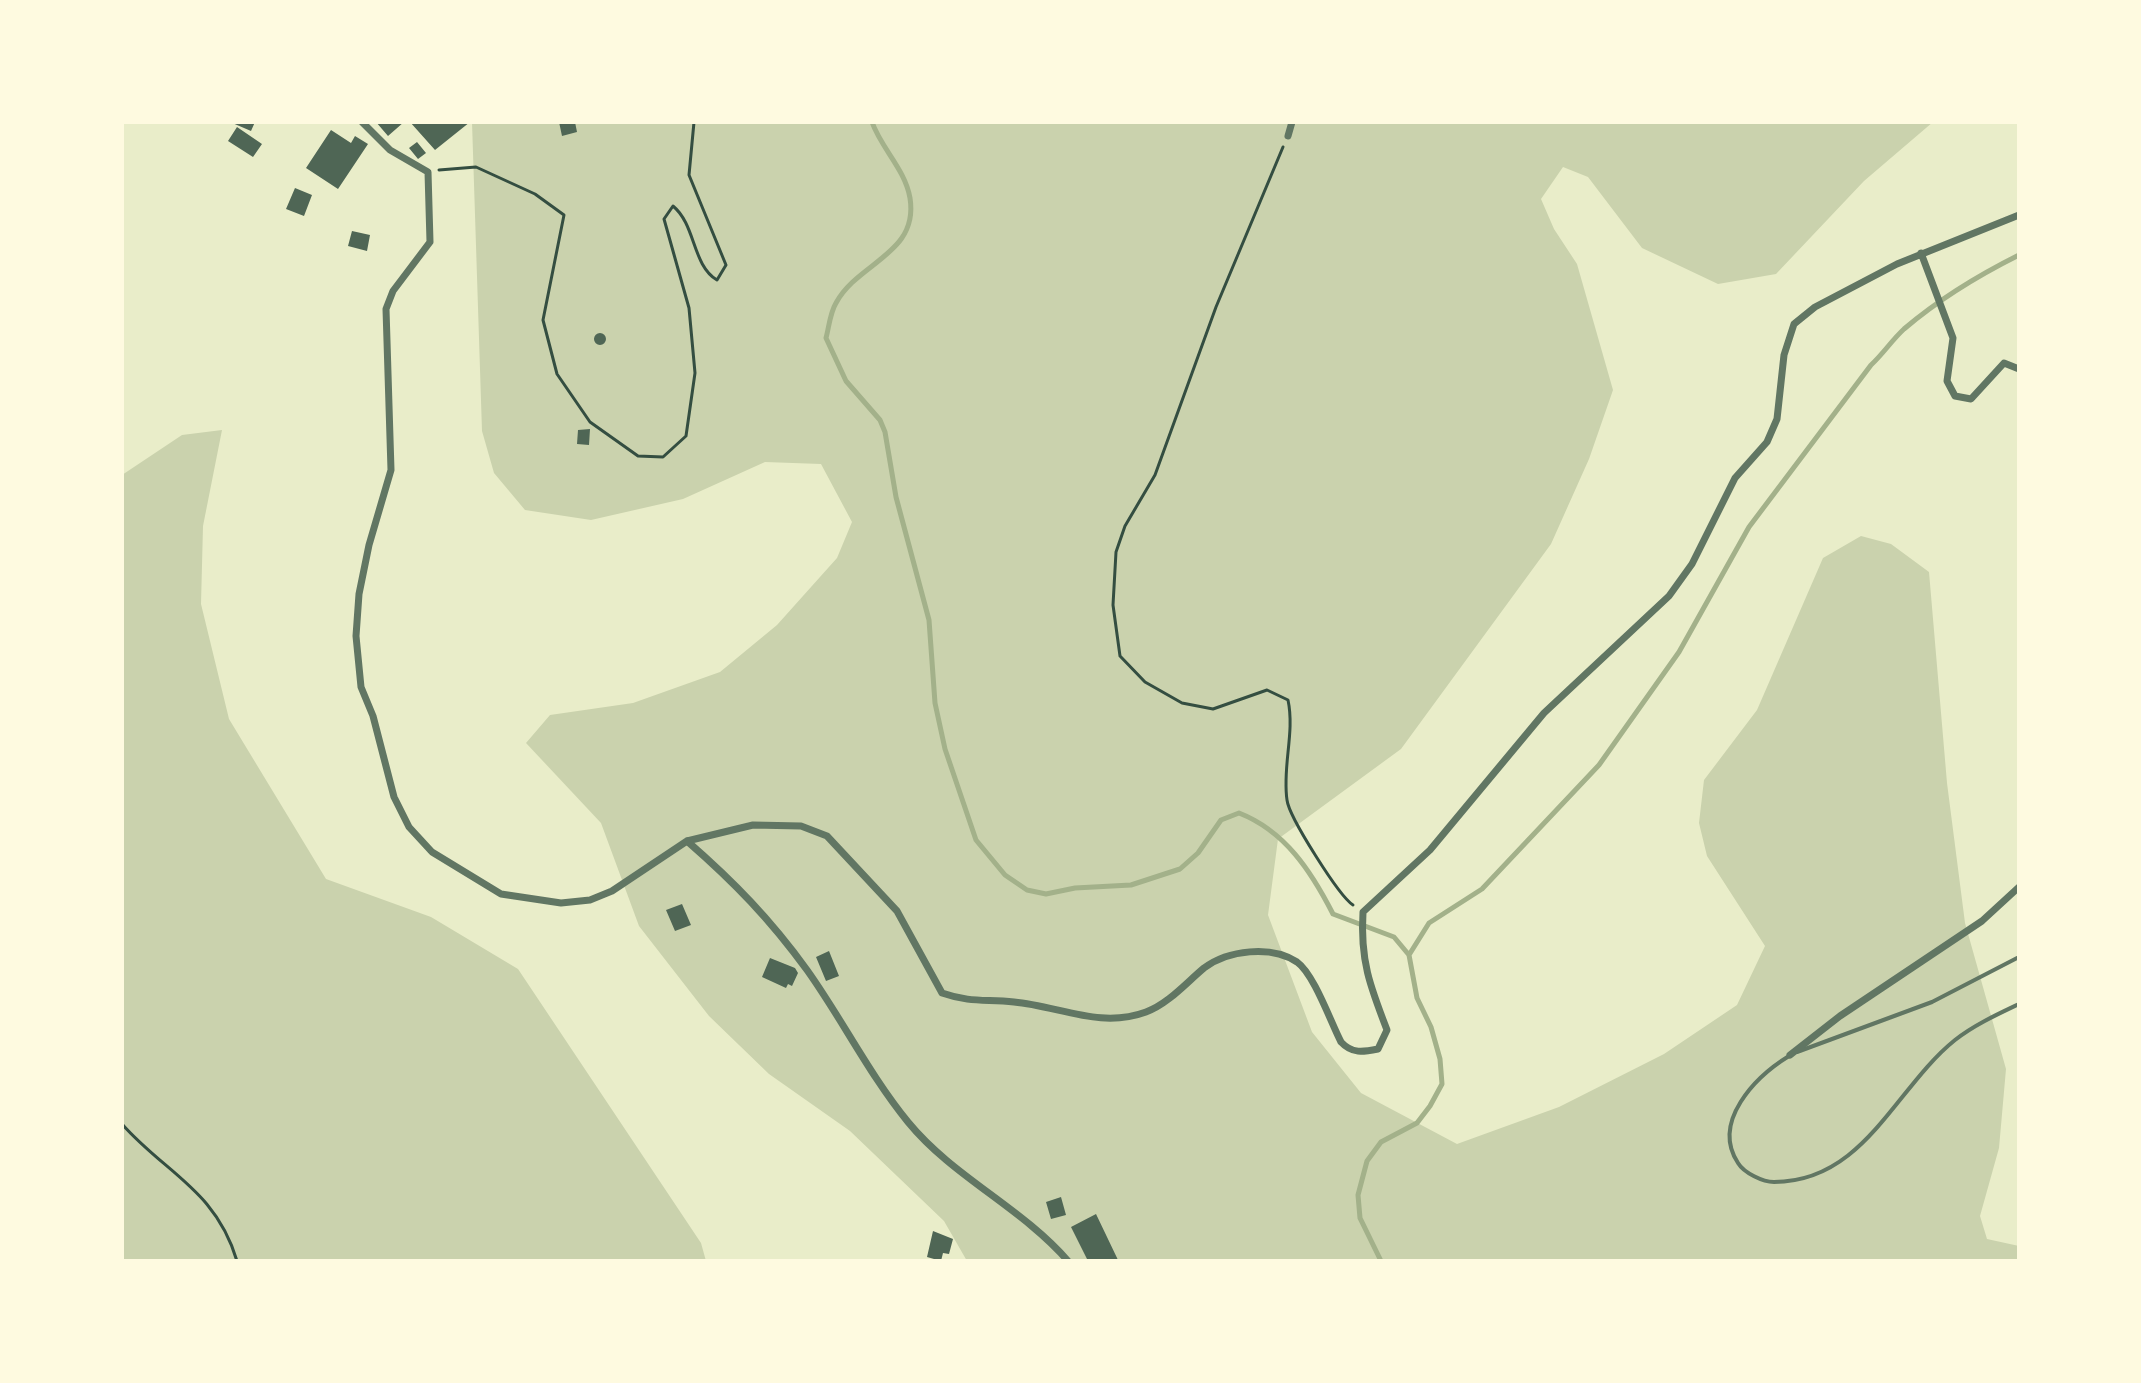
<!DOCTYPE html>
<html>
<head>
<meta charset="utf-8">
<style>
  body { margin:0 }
  #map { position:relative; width:2141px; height:1383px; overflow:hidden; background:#e9edc9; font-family:Poppins,sans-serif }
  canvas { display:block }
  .frame { position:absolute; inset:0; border:124px solid #fefae0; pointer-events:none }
</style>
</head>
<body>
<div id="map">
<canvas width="2141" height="1383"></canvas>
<div class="frame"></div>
</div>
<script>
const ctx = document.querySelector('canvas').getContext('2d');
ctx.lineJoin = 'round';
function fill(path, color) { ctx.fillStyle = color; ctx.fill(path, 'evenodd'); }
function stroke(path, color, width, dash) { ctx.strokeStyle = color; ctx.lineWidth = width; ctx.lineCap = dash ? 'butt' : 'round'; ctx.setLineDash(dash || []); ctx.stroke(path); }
const green = new Path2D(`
  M472,122h1461l-69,59 -88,93 -58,10 -76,-36 -54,-71 -25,-10 -22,32 13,30 23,35 36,126 -24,69 -38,85 -150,205 -123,90 -10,76 44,117 49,61 96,51 102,-37 105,-53 73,-49 28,-59 -58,-90 -8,-33 5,-43 53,-70 66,-152 38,-22 30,8 38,28 18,211 18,140 41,146 -7,79 -19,68 7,23 32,7v15h-1052l-23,-40 -94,-90 -81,-57 -60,-58 -70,-90 -38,-103 -75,-80 24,-28 83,-12 87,-31 57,-47 60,-67 15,-36 -31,-58 -56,-2 -82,37 -92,21 -66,-10 -31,-37 -12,-42z
  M222,430l-19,96 -2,78 28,115 97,160 105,38 87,52 183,274 5,18h-584v-786l60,-40z`);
const stream = new Path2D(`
  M872,122c9,26 33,47 38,76 9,56 -52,64 -74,105 -6,10 -7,24 -10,35l20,43 34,39 5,12 11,65 33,123 6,83 10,46 31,91 29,35 22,15 19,4 29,-6 56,-3 49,-16 18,-16 23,-33 18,-7c46,18 72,58 94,101l61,23 15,18 8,43 14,29 9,32 2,25 -12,22 -13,17 -36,19 -14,19 -9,34 2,23 21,43
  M1409,955l20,-32 53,-34 117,-124 80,-113 70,-125 122,-162c12,-11 21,-25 33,-36 34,-29 75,-54 115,-74`);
const building = new Path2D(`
  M230,122h25l-4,9z
  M376,122h28l-16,14z
  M410,122h60l-35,28z
  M559,122h16l2,10 -15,4z
  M237,127l25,17 -9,13 -25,-16z
  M331,130l20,13 4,-7 13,8 -30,45 -32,-21z
  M417,142l9,11 -8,6 -9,-11z
  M295,188l17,7 -8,21 -18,-7z
  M352,231l18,4 -3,16 -19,-5z
  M594 339a6 6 0 1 1 12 0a6 6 0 1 1-12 0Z
  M590,429l-1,16 -12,-1 1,-14z
  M682,904l9,21 -16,6 -9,-21z
  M829,951l10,25 -13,5 -10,-24z
  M770,958l25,10 3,5 -6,13 -4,-2 -2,4 -24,-11z
  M1061,1197l5,18 -15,4 -5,-17z
  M1096,1214l22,46 -2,1h-28l-17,-34z
  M933,1231l20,8 -4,15 -6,-1 -2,8 -14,-4z`);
const path = new Path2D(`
  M1283,147l-67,160 -61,168 -30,51 -9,26 -3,53 7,51 25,26 37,21 31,6 54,-19 21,10c7,33 -6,67 -1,100 2,17 52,96 66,105
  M439,170l37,-3 59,27 29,21 -21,105 14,54 33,48 48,34 25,1 23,-21 9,-63 -6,-65 -25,-89 9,-13c23,19 19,59 44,74l9,-15 -37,-90 5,-53
  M122,1124c43,49 94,66 115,137`);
const service = new Path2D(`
  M1797,1052l135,-50 87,-45
  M1789,1056c-34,21 -78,66 -51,107 6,10 25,19 36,19 90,0 121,-94 181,-142 19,-15 43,-26 64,-36`);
const minor = new Path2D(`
  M362,122l28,28 38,22 2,70 -37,49 -7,18 5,161 -22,75 -10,49 -3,42 5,51 12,29 21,81 15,30 23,25 69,42 60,9 29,-3 22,-9 75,-50 66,-16 48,1 26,10 70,75 45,82c29,10 43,6 72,9 45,4 86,27 132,10 22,-8 40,-29 58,-44 24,-18 67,-23 93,-6 17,12 34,61 44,80 11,12 22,10 37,7l9,-19c-17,-44 -27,-70 -24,-118l67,-62 114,-137 125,-117 23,-32 43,-86 32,-36 10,-23 7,-64 10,-31 21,-17 82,-43 122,-49
  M1288,136l4,-14
  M1921,253l32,85 -6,43 8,15 16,3 33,-36 15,6
  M687,841c47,41 83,78 120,129 35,49 62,104 101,152 45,55 113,85 160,139
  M1790,1055l50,-39 142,-95 37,-34`);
fill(green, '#cad2ad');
stroke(stream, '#a3b18a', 5);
fill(building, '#4f6655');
stroke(path, '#344e41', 3);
stroke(service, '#617663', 4);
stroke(minor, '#617663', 7);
</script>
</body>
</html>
